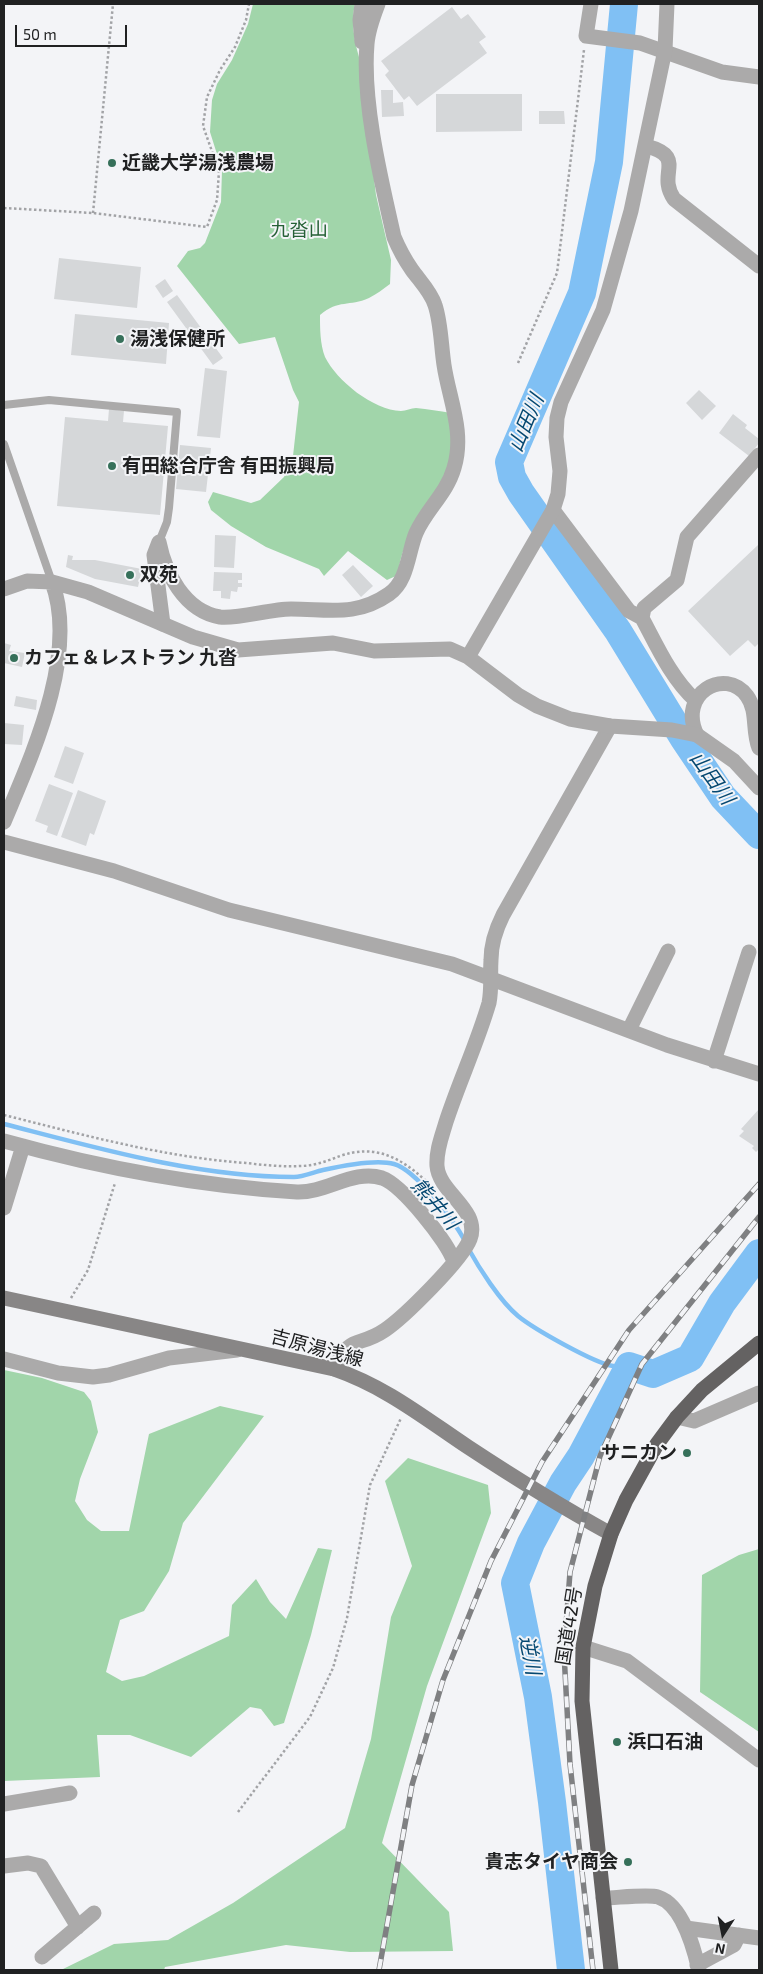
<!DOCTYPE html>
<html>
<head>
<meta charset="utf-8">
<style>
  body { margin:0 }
  #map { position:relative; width:763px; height:1974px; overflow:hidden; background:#f3f4f7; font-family:"Exo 2",sans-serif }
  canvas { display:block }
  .frame { position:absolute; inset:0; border:5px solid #202122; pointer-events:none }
  .north { position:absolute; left:698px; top:1909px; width:50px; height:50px; -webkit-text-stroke:4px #f3f4f7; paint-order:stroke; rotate:191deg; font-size:14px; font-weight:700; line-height:20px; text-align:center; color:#202122 }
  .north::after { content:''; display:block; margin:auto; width:18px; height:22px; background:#202122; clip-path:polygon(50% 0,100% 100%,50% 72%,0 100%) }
  .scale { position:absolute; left:15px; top:25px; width:112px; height:22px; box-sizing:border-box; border:2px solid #202122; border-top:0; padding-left:6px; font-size:15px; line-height:18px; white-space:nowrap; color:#202122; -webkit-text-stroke:4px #f3f4f7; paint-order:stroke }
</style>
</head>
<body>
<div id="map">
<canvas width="763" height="1974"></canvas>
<div class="frame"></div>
<div class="north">N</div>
<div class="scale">50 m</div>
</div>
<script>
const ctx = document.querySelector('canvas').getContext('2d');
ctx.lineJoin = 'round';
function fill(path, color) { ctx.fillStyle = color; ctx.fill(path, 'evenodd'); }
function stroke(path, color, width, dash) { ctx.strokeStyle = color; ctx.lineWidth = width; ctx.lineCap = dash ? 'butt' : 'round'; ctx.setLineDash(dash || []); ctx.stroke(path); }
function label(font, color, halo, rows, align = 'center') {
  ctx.font = font + ' "Exo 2","Noto Sans JP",sans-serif'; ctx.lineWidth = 4; ctx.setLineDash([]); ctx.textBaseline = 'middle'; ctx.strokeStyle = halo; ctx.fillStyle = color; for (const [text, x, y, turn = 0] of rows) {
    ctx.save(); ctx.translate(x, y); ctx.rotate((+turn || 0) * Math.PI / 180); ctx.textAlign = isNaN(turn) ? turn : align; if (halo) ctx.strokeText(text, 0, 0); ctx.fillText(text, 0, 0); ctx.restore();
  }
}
const green = new Path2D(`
  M253,4h102c-4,17 -1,36 4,53l17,138 15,65 -1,24c-7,5 -13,10 -21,14 -20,9 -30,1 -49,17 0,13 0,29 5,42 12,24 48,53 76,54 5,0 10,-3 15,-3 12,1 23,3 35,5 0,20 3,47 -6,66 -16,37 -42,50 -47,96l-11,5 -39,-29 -24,25 -5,-7 -53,-22 -35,-21 -20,-16 -3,-8 5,-10 38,11 9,-3 24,-23 9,-21 6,-54 -6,-12 -18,-53 -36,7 -62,-78 11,-15 12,-3 5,-5 16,-41 1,-32 -12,-38 2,-32 5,-16 15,-24 16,-36z
  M4,1370l38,8 42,14 7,9 7,31 -18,47 -5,22 12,19 14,11h28l20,-97 71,-28 44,10 -81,107 -14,48 -25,40 -24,9 -14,52 16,9 22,-5 85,-40 3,-31 24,-26 14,23 16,17 32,-71 14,2 -21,85 -27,88 -10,3 -13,-17 -11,-2 -59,50 -61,-22h-33l3,42 -96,4z
  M408,1458l80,27 3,28 -64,173 -45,157 67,69 4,39 -103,1 -64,-7 -121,22 -1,3h-103l53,-26 54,-4 65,-37 112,-75 26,-89 20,-122 21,-51 -27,-85z
  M759,1549v183l-59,-40 2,-117 37,-20z`);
const stream = new Path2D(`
  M4,1124c93,24 193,53 290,53 9,0 20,-5 29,-7 18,-4 54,-11 71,-6 22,6 60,57 71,77
  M468,1248c11,20 32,53 50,68 16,13 76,47 95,50 5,1 11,0 16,0`);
const river = new Path2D(`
  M624,4l-15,158 -27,131 -73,169 3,15 9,16 97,138 66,108 39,58 36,38
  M571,1970l-19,-168 -14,-105 -23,-114 16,-40 32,-60 18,-27 48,-90 24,8 37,-16 32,-55 37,-50`);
const building = new Path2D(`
  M452,7l9,12 7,-5 18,23 -7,5 8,11 -70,53 -8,-10 -5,4 -19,-25 4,-4 -8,-10z
  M381,90h12v13l10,-1 1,14 -22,1z
  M436,94h86v37l-86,1z
  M539,111h25l1,13h-26z
  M59,258l82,9 -4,41 -83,-9z
  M165,279l8,12 -10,7 -8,-12z
  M177,295l46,63 -10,7 -46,-63z
  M75,314l94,9 -3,41 -95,-9z
  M205,368l22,3 -7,67 -23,-2z
  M699,390l17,16 -14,14 -16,-17z
  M109,409l15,2 -1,11 45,4 -8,89 -103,-9 8,-89 43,4z
  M733,414l14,11 -2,3 14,11v4l-10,13 -30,-23z
  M180,445l31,3 -5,44 -30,-3z
  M215,535l21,1 -2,32 -20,-1z
  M758,545l1,98 -4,4 -7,-7 -18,16 -42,-45z
  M68,555l5,1 -1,4h23l47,9 -4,18 -43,-8 -29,-12z
  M353,565l20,21 -12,11 -19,-22z
  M214,572l28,1v7h-4v3h4v4h-4l-1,5 -6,-1 -1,8 -9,-1v-7h-8z
  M4,643l7,2 -2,6 16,2 -3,14 -18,-4z
  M16,696l21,4 -1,10 -22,-4z
  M4,723l20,2 -2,20 -18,-1z
  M65,746l19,7 -11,31 -19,-7z
  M49,784l24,9 -16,43 -11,-4 2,-6 -13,-5z
  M78,790l28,11 -12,34 -4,-2 -4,13 -25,-9z
  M759,1109v40l-3,3 -4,-4 2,-2 -15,-10 5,-5 -3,-2z`);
const path = new Path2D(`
  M4,208l89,5 114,14 10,-27 2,-29 -16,-45 4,-29 13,-27 15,-23 11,-27 3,-16
  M93,213l20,-209
  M518,363l39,-90 27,-223
  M4,1115c80,20 159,42 242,48 18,2 36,4 54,3 14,0 27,-5 40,-10 35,-12 60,1 86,25
  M71,1298l17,-28 27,-87
  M238,1812l72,-95 23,-49 14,-50 23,-133 31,-67`);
const service = new Path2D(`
  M4,405l45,-5 128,12 -8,96 -2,14 -8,20
  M4,444l48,138`);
const minor = new Path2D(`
  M591,4l-5,32 54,7 82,29 37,5
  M362,42l-2,-22 2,-16
  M646,146c42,11 10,27 28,53l85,67
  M553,510l76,101 13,7
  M163,624l-9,-69 5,-13c6,30 25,69 61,75 19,2 50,-8 71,-8 38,0 65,8 98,-15 19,-13 19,-42 27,-61 10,-23 31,-40 38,-65 11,-36 -5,-69 -10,-103 -3,-20 -3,-42 -9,-60 -4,-13 -15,-24 -23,-35 -7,-10 -13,-21 -18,-33 -13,-57 -32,-135 -27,-193 1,-14 6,-27 11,-40
  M695,700c-24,-22 -38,-54 -53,-82l2,-10 33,-28 10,-43 72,-82
  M697,735c-20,-41 28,-69 50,-39 11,15 5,35 12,52
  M4,842l110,29 115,39 223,54 215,81 92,29
  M629,1030l39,-79
  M714,1061l35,-109
  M4,1141c97,27 193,45 293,51 29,1 57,-23 85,-14 20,7 66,64 72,84
  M4,1208l19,-62
  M4,1359l54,14 35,4 16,-2 60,-17 68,-8
  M334,1369c18,-37 23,-20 51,-39 19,-13 77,-70 85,-91 11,-29 -31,-46 -33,-73 -1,-16 5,-30 9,-44 13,-40 31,-78 43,-119 3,-15 1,-28 2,-43 0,-16 5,-31 12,-45l107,-189
  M677,1417l17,4 65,-28
  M583,1647l44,14 132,99
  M4,1804l66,-11
  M4,1866l24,-3 13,3 37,61
  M603,1898c12,0 46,-4 55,-1 25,8 36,52 41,73
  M686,1928l73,10
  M42,1957l52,-44
  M697,1965l37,-20 5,-10`);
const tertiary = new Path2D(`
  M4,589l23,-8 25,1 36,10 105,45 45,13 95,-7 41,8 76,-2 18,8 50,38 19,11 33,13 40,7 62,4 25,5 37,26 25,27
  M468,657l85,-147 5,-16 2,-23 -4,-34 1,-19 4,-16 42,-92 28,-99 34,-161 2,-46
  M4,822c28,-67 75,-168 48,-240`);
const secondary = new Path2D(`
  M4,1298l330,71c52,18 89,48 134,78 47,31 94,60 143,87`);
const trunk = new Path2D(`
  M611,1970l-29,-269 1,-54 12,-61 16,-52 15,-34 31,-56 20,-27 25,-27 57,-47`);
const rail = new Path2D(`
  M379,1970l33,-185 31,-105 48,-119 51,-99 87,-132 130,-146
  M593,1970l-23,-206 -6,-111 6,-81 30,-116 42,-92 117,-147`);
const markers = [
  [112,163,5,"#36705a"],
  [120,339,5,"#36705a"],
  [112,466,5,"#36705a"],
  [130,575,5,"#36705a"],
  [14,658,5,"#36705a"],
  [687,1453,5,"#36705a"],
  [617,1742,5,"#36705a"],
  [628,1862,5,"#36705a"]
];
const poiNames = [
  ["近畿大学湯浅農場",122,163],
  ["湯浅保健所",130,339],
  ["有田総合庁舎 有田振興局",122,466],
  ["双苑",140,575],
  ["カフェ＆レストラン 九沓",24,658],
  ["サニカン",677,1453,"right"],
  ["浜口石油",627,1742],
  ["貴志タイヤ商会",618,1862,"right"]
];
const parkNames = [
  ["九沓山",299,230]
];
const streetNames = [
  ["吉原湯浅線",317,1348,15],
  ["国道42号",569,1626,-81]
];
const waterNames = [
  ["山田川",526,423,-67],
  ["山田川",712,778,54],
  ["熊井川",435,1204,49],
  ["逆川",530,1655,79]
];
fill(green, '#a1d5aa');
stroke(stream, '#80c0f4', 4.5);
stroke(river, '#80c0f4', 28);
fill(building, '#d5d7d9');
stroke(path, '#a2a3a6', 2.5, [2.5, 2.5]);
stroke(service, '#abaaaa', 8);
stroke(minor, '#abaaaa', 15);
stroke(tertiary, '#abaaaa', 15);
stroke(secondary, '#888686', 15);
stroke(trunk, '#646262', 15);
stroke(rail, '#7f8082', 5.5);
stroke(rail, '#f3f4f7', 4, [11]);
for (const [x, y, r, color] of markers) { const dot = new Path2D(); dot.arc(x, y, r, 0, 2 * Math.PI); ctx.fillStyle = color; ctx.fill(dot); stroke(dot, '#f3f4f7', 2); }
label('bold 19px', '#202122', '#f3f4f7', poiNames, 'left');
label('19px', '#266036', '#f3f4f7', parkNames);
label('19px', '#202122', '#f3f4f7', streetNames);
label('italic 20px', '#054871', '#f3f4f7', waterNames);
</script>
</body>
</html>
